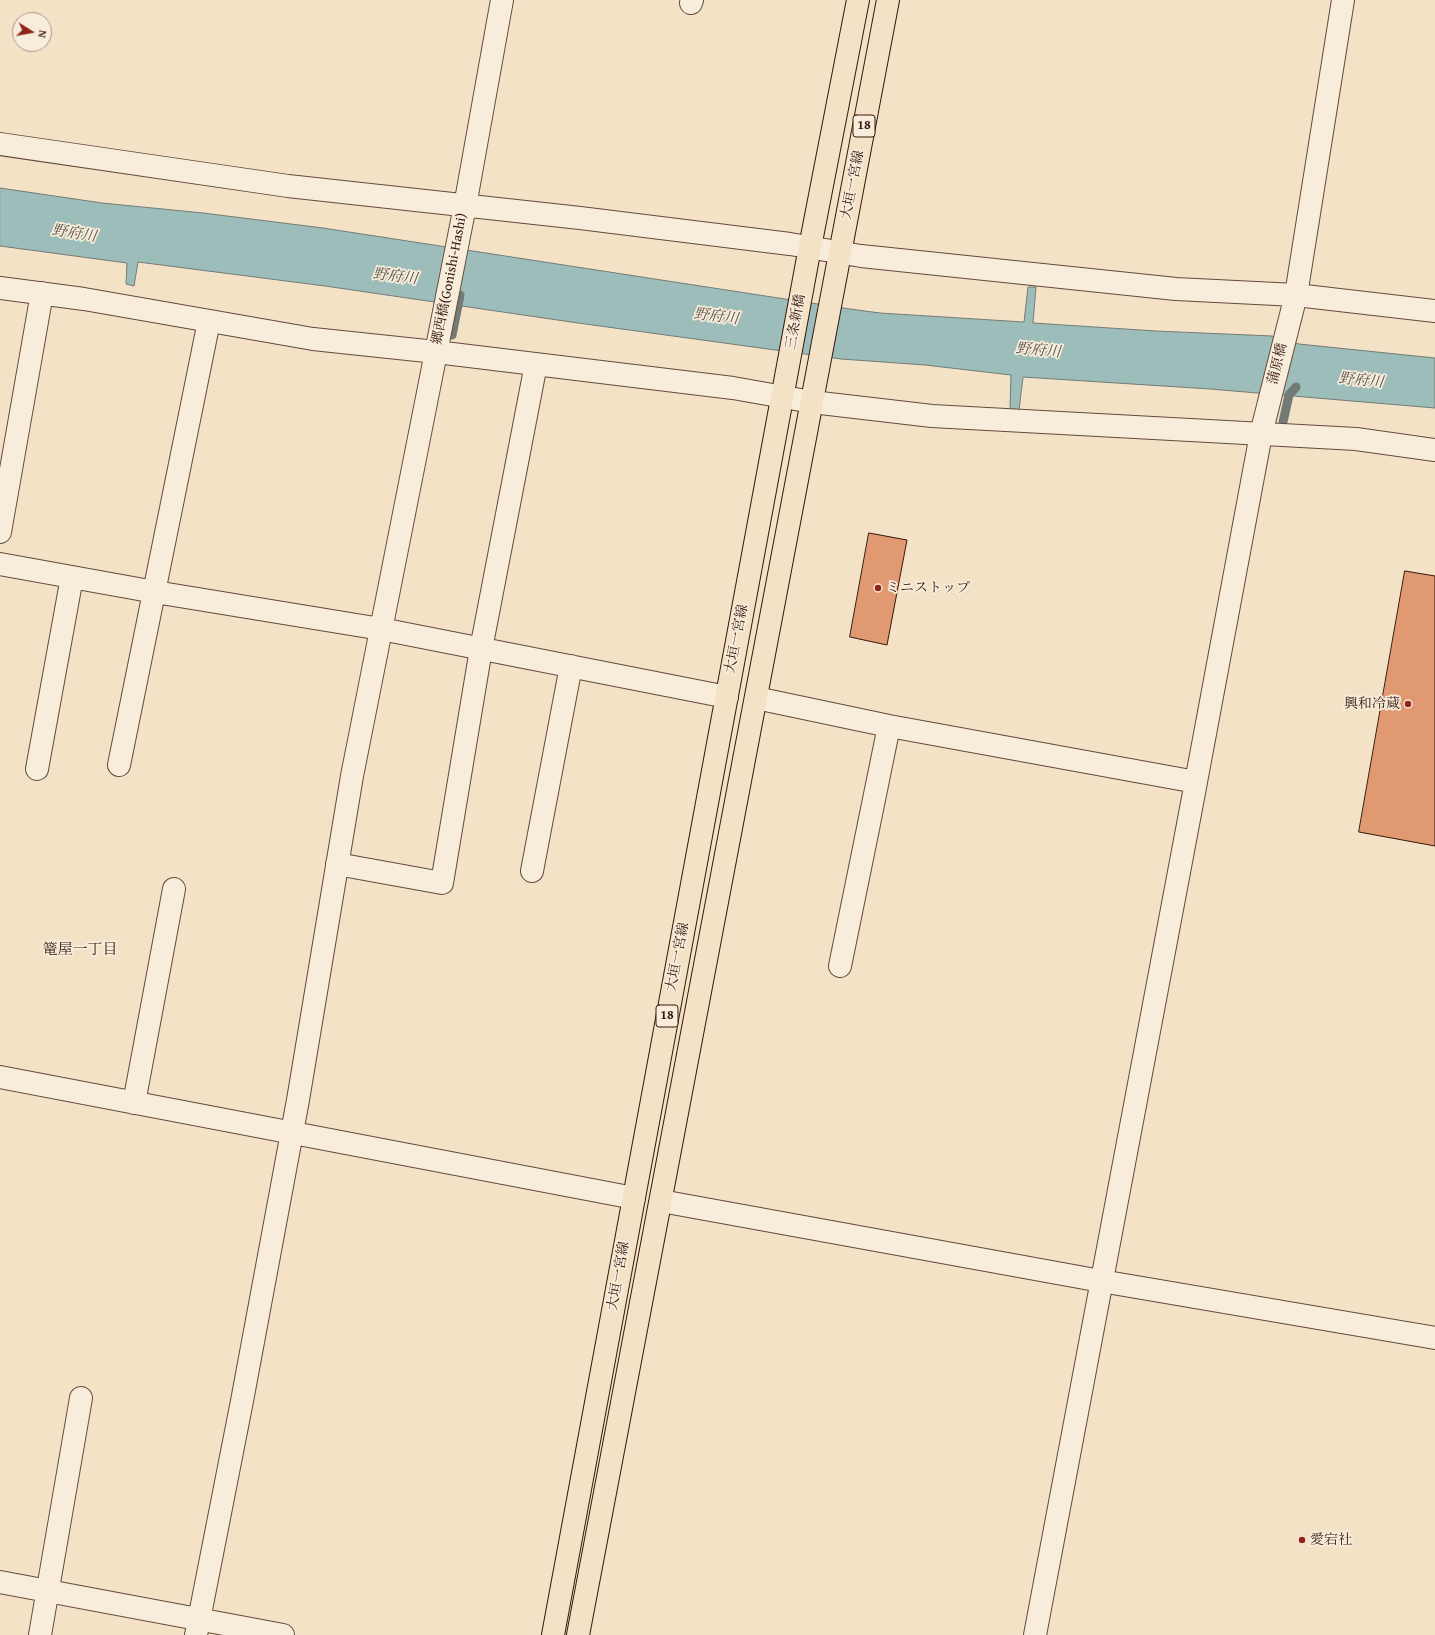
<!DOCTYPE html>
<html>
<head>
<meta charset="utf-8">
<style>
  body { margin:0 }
  #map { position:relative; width:1435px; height:1635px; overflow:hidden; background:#f4e2c6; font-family:"Gentium Book Plus",serif }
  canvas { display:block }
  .north { position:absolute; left:12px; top:12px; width:40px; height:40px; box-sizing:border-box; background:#f8ecda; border:1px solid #aa9788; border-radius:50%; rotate:101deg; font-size:11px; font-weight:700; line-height:16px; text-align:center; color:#34180e }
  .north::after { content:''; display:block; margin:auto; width:14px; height:18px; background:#8f2418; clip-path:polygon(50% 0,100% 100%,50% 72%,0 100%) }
</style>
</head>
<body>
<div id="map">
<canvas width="1435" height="1635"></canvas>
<div class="north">N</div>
</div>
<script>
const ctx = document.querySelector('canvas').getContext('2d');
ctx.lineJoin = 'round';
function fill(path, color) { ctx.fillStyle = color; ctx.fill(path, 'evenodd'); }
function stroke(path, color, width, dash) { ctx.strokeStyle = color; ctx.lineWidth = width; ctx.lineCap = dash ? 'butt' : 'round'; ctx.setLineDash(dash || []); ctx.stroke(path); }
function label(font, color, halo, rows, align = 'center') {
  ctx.font = font + ' "Gentium Book Plus","Noto Serif JP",serif'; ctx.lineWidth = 3.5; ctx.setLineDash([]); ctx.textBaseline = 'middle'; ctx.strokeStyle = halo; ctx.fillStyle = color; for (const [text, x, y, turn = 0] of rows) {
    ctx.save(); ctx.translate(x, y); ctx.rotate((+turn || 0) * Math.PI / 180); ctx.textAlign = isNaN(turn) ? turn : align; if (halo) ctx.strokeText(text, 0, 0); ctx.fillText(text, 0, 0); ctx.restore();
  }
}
const water = new Path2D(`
  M0,188l102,15 101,10 120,15 527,81 30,4 144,9 4,-35h8l-3,36 123,8 116,5 27,8 136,14v50l-225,-19 -187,-12 -4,33 -9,-1 1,-34 -86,-10 -84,-6 -263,-36 -253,-37 -187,-24 -4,24 -8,-2 1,-21 -127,-17z`);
const stream = new Path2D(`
  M452,335l8,-40
  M1283,422l6,-27 7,-8`);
const building = new Path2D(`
  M869,533l38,7 -20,105 -37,-8z
  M1405,571l30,5v270l-76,-14z`);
const minor = new Path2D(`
  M691,3l1,-3
  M0,144l288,42 292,32 210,26 71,12 315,33 120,6 139,16
  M0,288l84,11 229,40 123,13 297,36 79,14 120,14 424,23 79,11
  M0,532l42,-239
  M0,564l155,28 226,37 346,68
  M756,698l133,28 307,56
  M119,765l90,-444
  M37,769l35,-192
  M337,864l105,19 39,-234 55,-285
  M532,871l39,-205
  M840,966l49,-240
  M0,1077l634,121
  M134,1103l40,-214
  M661,1201l440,80 334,57
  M0,1582l283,53
  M40,1635l41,-237
  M196,1635l46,-234 56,-301 54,-324 113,-570 37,-206
  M1035,1635l161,-853 65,-348 35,-139 47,-295`);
const major = new Path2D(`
  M553,1635l257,-1388 48,-247
  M578,1635l310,-1635`);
const markers = [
  [878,588,4,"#8f2418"],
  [1408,704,4,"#8f2418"],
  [1302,1540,4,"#8f2418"]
];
const shields = [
  [864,126,22],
  [667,1016,22]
];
const shieldNames = [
  ["18",864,126],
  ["18",667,1016]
];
const streetNames = [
  ["大垣一宮線",853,185,-79],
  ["郷西橋(Gonishi-Hashi)",450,279,-79],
  ["三条新橋",796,322,-80],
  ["蒲原橋",1278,364,-76],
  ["大垣一宮線",737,639,-79],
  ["大垣一宮線",678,957,-79],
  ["大垣一宮線",619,1276,-80]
];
const poiNames = [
  ["ミニストップ",886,588],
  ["興和冷蔵",1400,704,"right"],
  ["愛宕社",1310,1540]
];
const waterNames = [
  ["野府川",74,234,9],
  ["野府川",395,277,7],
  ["野府川",716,317,7],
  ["野府川",1038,351,5],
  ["野府川",1361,381,6]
];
const neighbourhoodNames = [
  ["篭屋一丁目",80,950]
];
fill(water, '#9cbdba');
stroke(water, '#727b75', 1);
stroke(stream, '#727b75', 9);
fill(building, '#e09970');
stroke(building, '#34180e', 1);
stroke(minor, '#644a3c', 24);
stroke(major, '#34180e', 24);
stroke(minor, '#f8ecda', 22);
stroke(major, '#f4e2c6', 22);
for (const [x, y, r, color] of markers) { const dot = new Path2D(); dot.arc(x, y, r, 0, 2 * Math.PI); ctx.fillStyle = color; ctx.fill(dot); stroke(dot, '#f8ecda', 1.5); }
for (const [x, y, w] of shields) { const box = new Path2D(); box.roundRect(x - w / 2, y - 11, w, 22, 3); ctx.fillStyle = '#f8ecda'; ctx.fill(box); stroke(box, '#34180e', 1); }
label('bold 13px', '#34180e', null, shieldNames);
label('14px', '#34180e', '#f8ecda', streetNames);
label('14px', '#34180e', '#f8ecda', poiNames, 'left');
label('italic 15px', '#58524a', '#f8ecda', waterNames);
label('15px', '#34180e', '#f8ecda', neighbourhoodNames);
</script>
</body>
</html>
